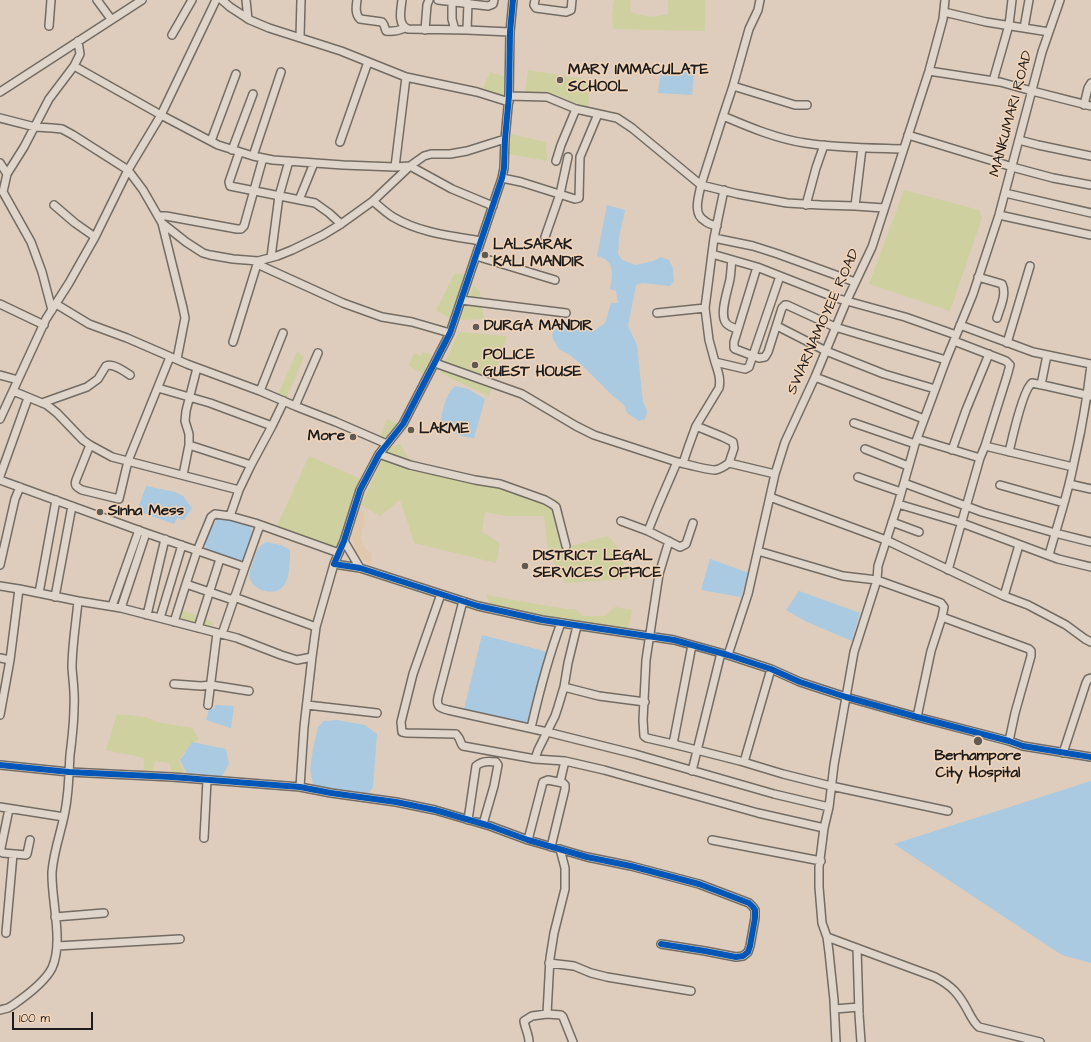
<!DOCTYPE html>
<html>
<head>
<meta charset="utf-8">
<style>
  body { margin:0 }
  #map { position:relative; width:1091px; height:1042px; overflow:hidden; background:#decdbc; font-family:"Architects Daughter",sans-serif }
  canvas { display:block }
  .scale { position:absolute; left:12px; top:1012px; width:81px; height:18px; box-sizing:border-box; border:2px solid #1c1c1c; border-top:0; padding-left:5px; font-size:12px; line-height:14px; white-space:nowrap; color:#1c1c1c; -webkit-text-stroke:3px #f3d5b9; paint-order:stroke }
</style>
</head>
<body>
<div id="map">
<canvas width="1091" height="1042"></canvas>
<div class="scale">100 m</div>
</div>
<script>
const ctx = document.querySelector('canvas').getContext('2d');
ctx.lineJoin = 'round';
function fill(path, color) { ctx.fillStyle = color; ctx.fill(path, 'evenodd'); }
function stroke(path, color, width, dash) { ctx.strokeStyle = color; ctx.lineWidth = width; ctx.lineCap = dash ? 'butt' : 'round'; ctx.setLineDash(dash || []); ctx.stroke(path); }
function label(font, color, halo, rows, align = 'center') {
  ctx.font = font + ' "Architects Daughter",sans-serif'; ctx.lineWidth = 3; ctx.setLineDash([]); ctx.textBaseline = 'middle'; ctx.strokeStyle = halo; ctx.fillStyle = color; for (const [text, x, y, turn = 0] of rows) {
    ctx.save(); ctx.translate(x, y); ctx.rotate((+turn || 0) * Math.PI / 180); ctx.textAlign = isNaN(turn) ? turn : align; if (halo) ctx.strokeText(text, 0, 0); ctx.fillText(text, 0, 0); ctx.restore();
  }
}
const built = new Path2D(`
  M359,510l6,1 -4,28 4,9 7,6 -1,11 -7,-5 -6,-6 -6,-16z`);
const green = new Path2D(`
  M614,0h16l1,12c15,5 21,6 37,2v-14h37v31l-92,-2 -1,-15z
  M528,70l62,10 -2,29 -28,-13 -35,-3z
  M490,72l16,5v21l-23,-10z
  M511,134l35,8 1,19 -38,-7z
  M904,190l75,20 3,8 -32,93 -81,-27z
  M455,273l11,2 -8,23 -6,22 -16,-10z
  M474,285l6,7 4,27 -24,1z
  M459,332l48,4 -18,60 -37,-17 -12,-7z
  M297,352l7,5 -17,40 -9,-3z
  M423,352l9,3 -9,19 -14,-8 5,-13 7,3z
  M387,419l13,6 -7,14 -12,-3z
  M400,444l8,14 38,14 43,8 71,21 8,44h7l33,-9 12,14 8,29 -63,4 -17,-31 -4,-36h-37l-22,-4 -3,20 18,11 -4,20 -82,-20 -6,-20 -8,-23 -20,16 -19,-11 27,-57z
  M309,456l52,23 -16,54 -9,17 -60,-22z
  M486,595l80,14h9l9,7h21l10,-9 17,3 -5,22 -84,-14 -52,-13z
  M182,610l31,12 -1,7 -35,-8z
  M117,714l29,3 11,5 36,6 6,11 -7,4 -14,17 8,16 -14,-1 -3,-12 -14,-2 -3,13 -9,-1 1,-15 -38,-8z`);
const water = new Path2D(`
  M661,70l33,2 -2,23 -34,-2z
  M607,205l18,5 -6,27 -1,17 4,6 14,5 17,-4 8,-4 8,3 4,8 1,13 -4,5 -28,-3 -6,2 -8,41 9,19 6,57 4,9 -2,8 -6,2 -12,-8 -3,-8 -11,-9 -30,-30 -13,-11 -11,-6 -6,-10 -1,-5 6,-8 4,-2 10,1 6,3 16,3 11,-8 6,-20h7l-2,-12 -6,-2c3,-15 5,-29 -13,-33z
  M455,386l13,3 17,10 -11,39c-13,-1 -23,-5 -34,-14 3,-14 4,-28 15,-38z
  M146,486l29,6 8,4 9,12 -8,12 -7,-2 -3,6 -37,-13z
  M220,515l28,7 3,6 2,7 -9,23 -7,6 -32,-13c1,-17 6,-23 15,-36z
  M267,542l14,3 9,5c0,11 0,25 -5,34 -7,13 -31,8 -35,-5 -2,-6 3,-15 4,-21 2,-7 5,-13 13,-16z
  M710,559l39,14 -8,24 -40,-7z
  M799,591l61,22 -8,28 -45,-19 -21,-12z
  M482,635l66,17 -16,76 -69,-15z
  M215,705l19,1 -3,22 -25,-8 3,-11h5z
  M337,720l28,5 12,9 -4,53 -5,7 -8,2 -35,-4 -12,-7 -3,-16 3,-20 5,-22 6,-6z
  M192,742l34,7 3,15 -8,14 -33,-2 -8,-16z
  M1091,781v182l-29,-8 -168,-111z`);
const minor = new Path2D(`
  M97,0l14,19
  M222,0l8,7 20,13 19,8 72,23 65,26 71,15 32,10
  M246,0l2,19
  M357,0c-1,7 -2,14 3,19l22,3 2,3 2,6c7,1 12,0 19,-3
  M402,0c-1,9 -5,25 6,29l59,1 43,2
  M438,0l50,6 5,-2 1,-4
  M452,0v19l3,11
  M513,0l-3,32 -1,64 -4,43 -1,29 -2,10 -52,155 -47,91 -24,30 -19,36 -16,51 -10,23 26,4 118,38 64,14 132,20 54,15 43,14 29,13 46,15 71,20 92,24 14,5 68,11
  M535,0l-1,5 2,3 30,4 5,-2 1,-10
  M760,0l-2,10 -9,19 -16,57 -10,30c26,11 54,23 82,27 32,5 65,5 98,6
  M944,12l42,10 63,10
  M49,26l2,-26
  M1024,28l5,-28
  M425,30l2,-25 2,-5
  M467,30l1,-27
  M172,35l20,-35
  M300,37l1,-37
  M78,41l2,13 -6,12 87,49 57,30 35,11 20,4 70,5 52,2 15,-1 14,-10 7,-2h19l17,-3 38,-12
  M929,71l71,11 32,9 59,15
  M993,81l16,-56 3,-25
  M733,86l62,19h12
  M0,92l142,-92
  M509,96l38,1 29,12 41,9 15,10 69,57 22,-69
  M1084,105l4,-17 3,-5
  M0,118l35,9 17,1 10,1 11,6 55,35 15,20 19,33 24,19 17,11 7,2 23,4 25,2 19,-5 15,-6 31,-15 18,-11 32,-23 37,-35 42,23 41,17
  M908,135l95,29 9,3 41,11 38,7
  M1019,140l19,5 53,11
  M211,141l25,-67
  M340,142l28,-80
  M232,150l21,-56
  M239,153l-10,29 1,4 85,17 14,10 12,11
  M253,156l28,-84
  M556,161l5,-16 15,-36
  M0,163l7,11 -4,18 28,50 11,30 10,38
  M395,167l11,-90
  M7,174l17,-27 25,-48 25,-33
  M502,178l19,4 54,17 4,-1 1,-41 18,-43
  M724,190l-10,48 -9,70 4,32 6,22 30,7 4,-2 31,-91
  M1005,193l86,20
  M299,200l15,-37
  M373,201c6,5 12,11 20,16 27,16 58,19 88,24
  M54,205l21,18 20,14
  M806,205l10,-37 8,-23
  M855,206l7,-58
  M999,215l92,20
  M158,216h8l71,13h4l3,-3 19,-68
  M162,223l21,85 2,10 -8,41
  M717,226c-4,-1 -9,-2 -12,-5 -13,-7 -6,-25 -4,-36l37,9 49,9 34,2 34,1 29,2
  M545,237l15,-43 8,-37
  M714,238l39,8 25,8 77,28
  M712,254l45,13 79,31 69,19 51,18
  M476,256l79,24
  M271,257l8,-61 10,-35
  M732,260c-1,6 -1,13 -2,19 -2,11 -11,35 -4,44 3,4 8,5 12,6
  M257,264l86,39 39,14 30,5 38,11
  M757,267l-23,75v6l1,1 24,9 6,-1 3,-5 14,-44 3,-3h2l48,22 111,33 27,-66 26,-79 43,-163 18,-52
  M978,277l24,7c5,10 -2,24 -5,34
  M461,300l105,13
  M0,304l44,21
  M56,304l33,20 38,14 60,26 73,27 35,15 41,16 51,22
  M657,313l48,-5
  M960,325l73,27 58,12
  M777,326l49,25 58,23 51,15
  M954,341l52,20 4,4 -3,11 -22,70
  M233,342l25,-81
  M1007,343l23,-77
  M435,363l87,31 54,32 18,9 83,27c9,2 30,8 38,8 6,-1 10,-4 14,-7l5,-15 -1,-6 -10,-5 -27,-11 -8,22 -5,15
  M0,375l18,5
  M815,377l109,42
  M1041,385l6,-30
  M158,388l52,15 62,23
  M13,391l34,14 10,8 26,27 7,5 22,12 127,33
  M260,391l23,-58
  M284,401l-12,25 -21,39 -12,25 -9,26 25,7 84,30
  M42,403l45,-16 11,-8 8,-13c7,-3 18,5 24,9
  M295,406l23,-53
  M0,419l46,-100 23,-36 26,-46 33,-67 33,-55 55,-115
  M854,423l61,21
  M696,426l23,-38c2,-9 -1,-17 -4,-26
  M917,439l63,19 -32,112
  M90,445l-14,35c-2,6 1,7 6,10l37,9 9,-38 42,-104
  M189,445l62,20
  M865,449l43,17
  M952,450l14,-40 23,-56
  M1009,452c3,-13 14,-63 23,-69l15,3 44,10
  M379,454l31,11 65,15 25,4 45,16 7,4 4,3 10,39
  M980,458l5,-12 88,21
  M729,463l46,11
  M183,475l6,-30v-11l-4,-13 1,-10 11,-43
  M0,476l28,-78
  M858,477l43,15
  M0,480l146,53 99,34 -23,67
  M904,483l78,29 73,21 36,9
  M1069,484l22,5
  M1000,485l64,18
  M770,497l116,43 118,56 24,9 38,20 19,14 6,3
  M898,504l61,18 99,37 33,8
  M621,521l27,10 32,16 6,-3 7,-21
  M892,522l27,10
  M648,531l10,-25 19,-44
  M344,541l16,27
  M669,541l-10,33 -13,86 -3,60 1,16 3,2 26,6 67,17 43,13 48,12 117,25
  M758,551l85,25 34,4 64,23 3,4 -2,10 87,32 2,2v5l-16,57 -6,28
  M1049,555c8,-29 18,-58 24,-88 8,-34 14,-68 18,-102
  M0,565l15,-66 5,-12
  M245,567l15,-42
  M186,584l47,16
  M0,586l19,3 59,12 43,7 116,30 44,17 16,5 15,-3 4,-30 18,-63
  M39,593l17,-93
  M441,594l-28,80 -12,48 1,10 5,1 49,1 3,4 3,7 1,1 72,13 30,2 39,9 154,43 66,15
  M1004,596l15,-51
  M55,597l17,-91
  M234,597l82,30
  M463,601l-25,96c-2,10 2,11 10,13l99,22 88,22 139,40 55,13
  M112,606l27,-76
  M121,608l25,-75
  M147,615l18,-76
  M160,618l22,-73
  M174,622l12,-38 11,-33 14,-34 4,-3 15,2
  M198,628l22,-69
  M728,655l20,-61 27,-120 10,-32 30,-65 32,-77 25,-53 57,-176 14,-52 2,-19
  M0,658l10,2
  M174,684l27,2 10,-1 38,6
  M564,687l35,9 46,6
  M208,705l9,-72
  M307,705l70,8
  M0,715l10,-55 9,-71
  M917,717l14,-66 11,-34
  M531,728c8,-35 17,-70 30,-105
  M673,744l19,-99
  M1063,753l23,-70 2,-4 3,-1
  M535,759l3,-9 17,-34 3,-9 6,-20 4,-24 9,-37
  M744,762l27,-93
  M0,765l69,7 103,5 128,10 31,6 65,9 39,8 55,16 38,14 59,17 44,9 68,18 50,19 4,4 2,3v8l-5,28 -2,6 -5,4 -7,1 -31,-6 -44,-7
  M692,771l29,-118
  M560,782l5,-21
  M300,787l4,-60 8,-70
  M0,807l64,10
  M9,809l-8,39v4l2,1 23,2 1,-1 3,-14
  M468,820l8,-54c5,-5 14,-5 20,-4l2,3 -4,21 -11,38
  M204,838l3,-58
  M528,840l15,-58 5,-2 15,3 2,2v4l-14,58
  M712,840l109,21
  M560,849l5,19v21l-11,44 -4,25 -3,56 14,1 2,2 10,25
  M55,917l49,-4
  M6,933l7,-79
  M827,937l108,40c17,9 24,17 33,34 3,6 6,12 11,16l61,15
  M57,946l123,-7
  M857,948l2,66 2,28
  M549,963l25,3 17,7 16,4 84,14
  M835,1009l24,-2
  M0,1010l8,-2 5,-3c13,-9 32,-23 39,-37 12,-26 -1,-68 0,-96 2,-26 13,-49 15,-74 2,-14 2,-29 3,-43 2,-16 4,-32 4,-48 1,-13 -1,-26 -2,-39 0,-22 4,-45 6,-67
  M529,1042c0,-7 -4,-14 -5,-21l8,-5 15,-2
  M836,1042l-2,-42 -5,-48 -2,-15 -5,-14 -3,-36v-20l5,-39 5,-21 5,-42 20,-113 23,-72 1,-14 20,-62 17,-60 31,-84`);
const cycleway = new Path2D(`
  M513,0l-3,32 -1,64 -4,43 -1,29 -2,10 -52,155 -47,91 -24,30 -19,36 -16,51 -10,23 26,4 118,38 64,14 132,20 54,15 43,14 29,13 46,15 71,20 92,24 14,5 68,11
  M0,765l69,7 103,5 128,10 31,6 65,9 39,8 55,16 38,14 59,17 44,9 68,18 50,19 4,4 2,3v8l-5,28 -2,6 -5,4 -7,1 -31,-6 -44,-7`);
const markers = [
  [560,80,4,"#605a54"],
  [485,255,4,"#605a54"],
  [476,327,4,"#605a54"],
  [475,365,4,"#605a54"],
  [411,430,4,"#605a54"],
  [353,437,4,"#605a54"],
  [100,512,4,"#605a54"],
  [525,566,4,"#605a54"],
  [978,741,5,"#605a54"]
];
const poiNames = [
  ["MARY IMMACULATE",568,71],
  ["SCHOOL",568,88],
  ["LALSARAK",493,246],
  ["KALI MANDIR",493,263],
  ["DURGA MANDIR",484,327],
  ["POLICE",483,356],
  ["GUEST HOUSE",483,373],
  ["LAKME",419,430],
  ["More",345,437,"right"],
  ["SInha Mess",108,512],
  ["DISTRICT LEGAL",533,557],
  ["SERVICES OFFICE",533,574],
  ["Berhampore",978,757,"center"],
  ["City Hospital",978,774,"center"]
];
const streetNames = [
  ["MANKUMARI ROAD",1012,114,-75],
  ["SWARNAMOYEE ROAD",824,322,-66]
];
fill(built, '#e0c8ad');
fill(green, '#ced09f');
fill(water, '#a9cae0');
stroke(minor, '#736c64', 10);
stroke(minor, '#e0d5ca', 7);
stroke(cycleway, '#0057b8', 6);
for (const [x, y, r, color] of markers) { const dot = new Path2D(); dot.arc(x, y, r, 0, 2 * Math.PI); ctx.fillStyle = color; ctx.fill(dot); stroke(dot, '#f3d5b9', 1.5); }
label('bold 15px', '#1c1c1c', '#f3d5b9', poiNames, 'left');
label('15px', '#1c1c1c', '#f3d5b9', streetNames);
</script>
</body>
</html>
